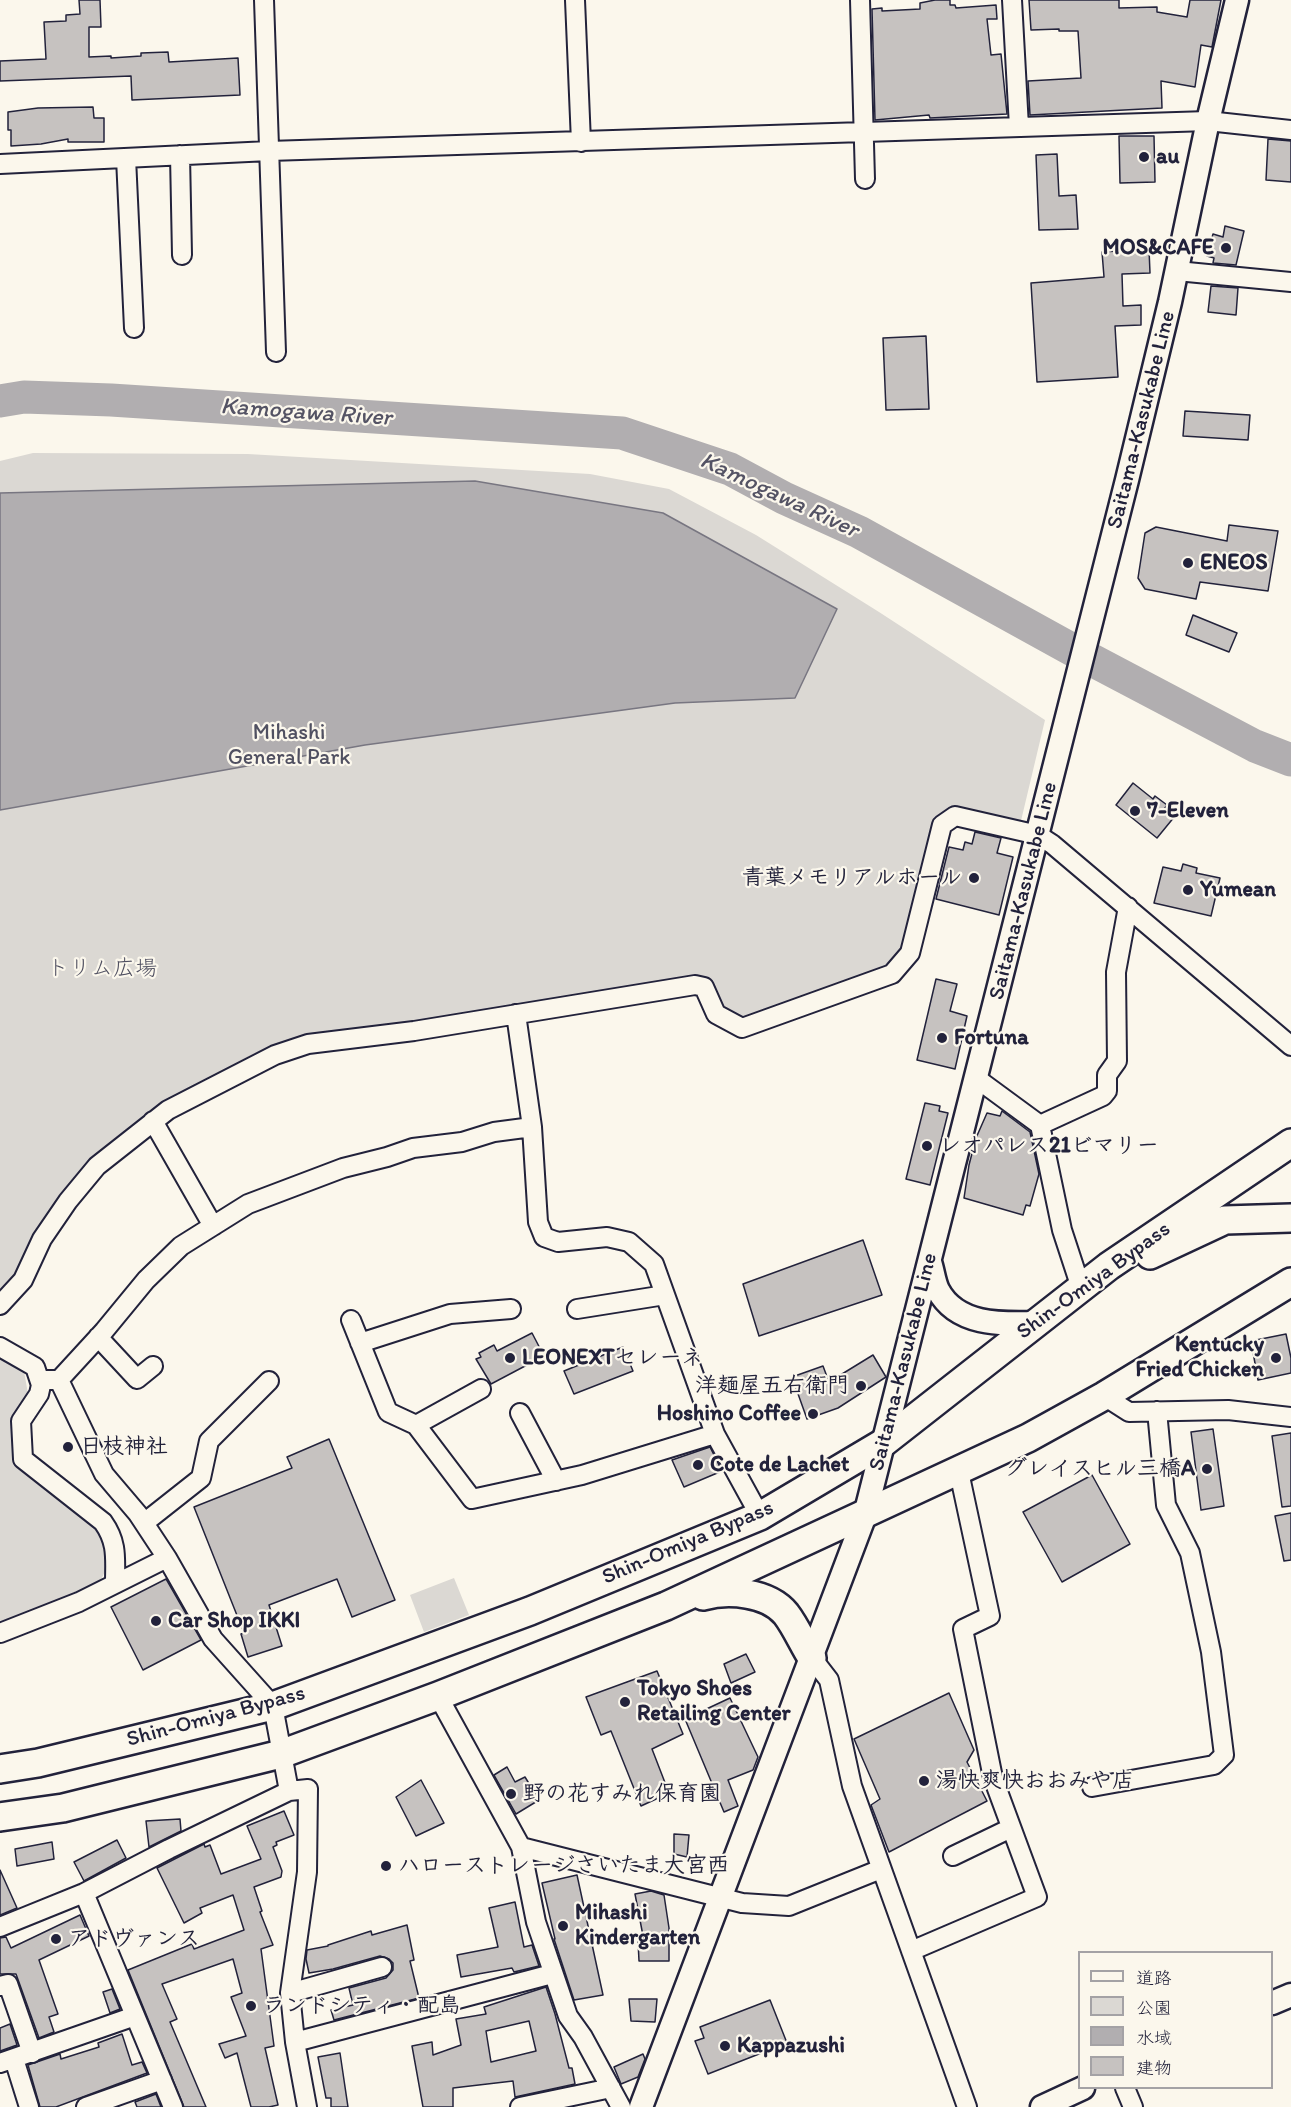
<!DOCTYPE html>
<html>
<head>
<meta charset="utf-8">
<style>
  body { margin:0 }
  #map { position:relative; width:1291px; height:2107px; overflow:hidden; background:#fbf7ec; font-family:Itim,"Klee One",sans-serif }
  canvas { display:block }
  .legend { position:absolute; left:1078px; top:1951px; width:195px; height:138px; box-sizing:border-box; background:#fbf7ec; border:2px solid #a4a2a5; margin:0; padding:8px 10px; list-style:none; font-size:18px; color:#22223b }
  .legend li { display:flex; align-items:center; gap:12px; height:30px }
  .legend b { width:30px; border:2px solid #a4a2a5 }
</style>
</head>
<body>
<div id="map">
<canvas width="1291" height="2107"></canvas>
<ul class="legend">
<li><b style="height:8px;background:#fbf7ec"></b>道路</li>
<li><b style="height:16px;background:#dbd8d3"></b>公園</li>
<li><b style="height:16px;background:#b1aeb0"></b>水域</li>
<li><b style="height:16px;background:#c6c2c0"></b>建物</li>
</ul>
</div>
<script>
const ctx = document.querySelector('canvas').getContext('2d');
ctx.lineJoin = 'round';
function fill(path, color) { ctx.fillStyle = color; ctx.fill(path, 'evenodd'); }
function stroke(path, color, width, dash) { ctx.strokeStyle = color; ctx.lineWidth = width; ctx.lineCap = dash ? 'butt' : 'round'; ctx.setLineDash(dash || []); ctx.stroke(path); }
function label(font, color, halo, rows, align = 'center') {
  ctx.font = font + ' Itim,"Klee One",sans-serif'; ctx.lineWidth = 4.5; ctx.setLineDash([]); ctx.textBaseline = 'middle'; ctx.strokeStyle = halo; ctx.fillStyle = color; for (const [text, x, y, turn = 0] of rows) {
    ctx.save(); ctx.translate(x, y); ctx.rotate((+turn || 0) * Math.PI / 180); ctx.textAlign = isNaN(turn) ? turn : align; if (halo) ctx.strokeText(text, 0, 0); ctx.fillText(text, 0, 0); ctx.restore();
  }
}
const green = new Path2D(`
  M33,453l215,1 342,20 79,15 87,46 123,77 166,108 -25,105 -65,-14 -51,137 -22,22 -142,50 -19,-9 -9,-23 -336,40 -70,6 -53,20 -101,57 -59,48 -48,58 -28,59 -17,21v-836z
  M0,1354l24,17 4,23 -15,28v37l85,70c11,20 14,39 -2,57l-96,40z
  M454,1578l15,37 -45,17 -14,-37z`);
const water = new Path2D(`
  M475,481l188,32 174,96 -42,89 -120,5 -310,42 -365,65v-317z`);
const river = new Path2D(`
  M0,401l24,-4 87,3 511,33 108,36 54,29 75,34 212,117 184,97 36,14`);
const building = new Path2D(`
  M79,0h21l1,27h-12v30l22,-1v2l30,-2v-3l27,-1 1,10 69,-4 2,37 -108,5 -1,-24 -131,5v-20l46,-2 -2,-37 22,-1v-6l14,-1z
  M935,0h15v5h5l1,3 40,-3 1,14h-10l4,36 10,-1 6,60 -77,4 -1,-3 -54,5 -3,-111 10,-1v3l38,-2v-6z
  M1029,0h90v8l38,-1v5l30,5 3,-17h31l-9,47 -11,-2 -6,42 -34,-6 1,27 -132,7 -2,-34 53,-3 -3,-47h-19v-2l-28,1z
  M93,107l1,11h10v24h-36v-3l-27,5 -30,2v-16h-3v-18l30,-4z
  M1119,136h35l1,46 -35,1z
  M1268,139l23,2v41l-25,-2z
  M1057,154l2,42 17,-1 2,34 -39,1 -3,-75z
  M1225,226l19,5 -8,34 -23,-2 1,-5 -7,-2 6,-22 10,3z
  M1149,249l1,24 -28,1 1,32 18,-1v20l-26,1 3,51 -81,5 -6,-99 73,-6 -2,-25z
  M1211,286l27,2 -2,27 -28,-3z
  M926,336l3,73 -43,1 -3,-72z
  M1185,411l65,4 -2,25 -65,-4z
  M1229,525l49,6 -10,60 -68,-9 -4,17 -51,-10 -7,-11 7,-45 11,-6 71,14z
  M1193,615l44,18 -8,19 -43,-17z
  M1133,783l20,16 2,-3 12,9 -2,3 10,8 -18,22 -41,-33z
  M975,832l26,6 -4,15 16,4 -14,58 -63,-16 13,-52 14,3 2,-8 7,2z
  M1183,864l14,4 -1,5 24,5 -9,38 -57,-13 9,-36 18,4z
  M936,979l21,5 -7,27 17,5 -12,53 -38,-9z
  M925,1103l15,3 -1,5 9,2 -18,72 -24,-6z
  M1002,1111l28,21 9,42 -9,32 -4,-1 -3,10 -59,-17 5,-33 7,-27 11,-25 13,3z
  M863,1240l19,55 -123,41 -16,-52z
  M532,1333l12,23 -53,28 -15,-25 5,-2 -2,-4 15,-8 3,6z
  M1286,1334l5,24v15l-33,7 -7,-39z
  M623,1347l10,24 -59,23 -10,-23z
  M873,1355l13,22 -48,31 -31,11 -15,-42 31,-11 6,16z
  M1213,1429l11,77 -23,4 -10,-78z
  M1291,1433v73l-9,1 -10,-71z
  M329,1439l66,161 -43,17 -15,-38 -68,26 13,41 -34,11 -7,-23 3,-1 -50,-126 98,-39 -5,-11z
  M710,1447l12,24 -38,16 -12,-27z
  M1092,1475l38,69 -68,38 -39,-70z
  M1291,1513v47l-7,1 -9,-45z
  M166,1579l35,61 -58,30 -32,-63z
  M746,1654l9,18 -24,11 -7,-19z
  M657,1671l26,63 -31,15 17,44 -28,13 -30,-75 -10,4 -15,-38z
  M949,1693l25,57 -7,12 20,39 -98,51 -18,-47 9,-6 -26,-60z
  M730,1698l28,59 -5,13 -25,10 10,26 -14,6 -39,-93z
  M507,1767l8,15 10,-5 14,23 -23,14 -22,-39z
  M421,1780l23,43 -28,13 -20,-39z
  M284,1811l10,24 -18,7 1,3 -4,2 9,24 -1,6 -27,10 8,24 -2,1 13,33 -12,4 13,97 -9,2 13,57 -9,2h-18l-14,-54 -12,5 -6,-14 27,-8 -15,-39 11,-4 -9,-34 -71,25 15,35 -7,3 36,85h-22l-56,-137 64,-26 2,5 50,-19 -11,-35 -33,13 2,5 -18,10 -27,-55 47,-24 1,3 5,-2 11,29 40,-15 -14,-33z
  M180,1819l1,12 -32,16 -3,-26z
  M674,1834l15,1 -2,22 -13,-3z
  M117,1840l9,18 -42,23 -10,-19z
  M52,1842l2,17 -37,7 -2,-17z
  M0,1870l17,38 -17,7z
  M577,1875l26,120 -29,5 -20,-61h1l-13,-56z
  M651,1891l13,4 5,33v33h-30l-1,-20h6l-9,-47z
  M515,1902l9,45 8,-2 7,21 -25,6 -2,-4 -51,9 -4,-22 41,-8 -9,-39z
  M80,1915l9,21 -50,24 19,54 -9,3 5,15 -15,6 -23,-64h-16v-36l6,-1 5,11z
  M407,1925l7,35 -4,1 9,37 -85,22 -3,-10 22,-5 -4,-17 37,-10 7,-8v-7l-4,-4 -9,-3 -47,13 -24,4 -3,-14 1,-9 21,-4v-1l43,-14 1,4z
  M546,1987l9,27 14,54h3l3,16 -60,13 -2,-16 -60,7v19h-30l-11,-61 20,-4 1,13 28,-10 -5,-26 30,-5 -2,-7zM529,2021l7,30 -45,11 -5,-31z
  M112,1989l8,20 -10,4 -7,-21z
  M629,1999h28l-2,23 -24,-1z
  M770,2000l17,43 -79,31 -13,-33 9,-3 -4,-11z
  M10,2024l7,21 -17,6v-23z
  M122,2034l10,31 10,-3 5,11 -91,34h-16l-12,-42 32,-11 1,5 38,-12 -1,-4z
  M340,2053l8,54h-17v-9h-5l-8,-41z
  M643,2054l2,5 -7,18 -17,7 -7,-17z
  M156,2094l5,13h-24l-2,-5z`);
const minor = new Path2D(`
  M264,0l12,352
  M575,0l6,142
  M860,0l5,179
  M1012,0l7,127
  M180,155l2,100
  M126,158l8,170
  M0,164l269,-13 939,-30 83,9
  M1177,271l114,11
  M516,1014l16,113 6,95 6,15 14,5 49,-5 22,5 25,22 61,170 45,82
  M976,1078l64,47 22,105 19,58
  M153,1121l60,105
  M1040,1125l63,-29 4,-5v-16l10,-14 -1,-89 12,-65
  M0,1305l23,-25 19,-41 26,-38 29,-35 71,-56 107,-55 33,-11 106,-13 281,-46 9,2 12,27 26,14 150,-54 18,-21 32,-128 13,-9 83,19 14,9 239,202
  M577,1309l88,-14
  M351,1320l37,92 28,13 56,74 110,-24 133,-41
  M98,1337l39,42 16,-13
  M360,1343l90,-29 61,-5
  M0,1347l35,20 6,18 -2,9 -18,27 2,38 80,63c15,21 12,37 12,61
  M40,1380h19l45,-49 42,-51 35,-34 67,-42 95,-36 44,-11 26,-9 49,-6 32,-10 38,-5
  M59,1380l45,94 34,40 29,44 46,81 60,67 16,85 19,-2 -1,83 -17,121 5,49 12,65
  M1104,1396l25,16 99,-2 63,7
  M520,1413l36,68
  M416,1425l65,-36
  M144,1523l57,-45 8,-37 60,-60
  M0,1633l79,-31 88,-44
  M812,1658l17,22 23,106 115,321
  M438,1696l83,151 15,75 32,94 15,21 38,70
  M1092,1787l122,-22 10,-10 -13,-103 -21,-99 -24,-48 -9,-94
  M521,1847l221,56 47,3 92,-37
  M953,1856l58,-28
  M84,1893l89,214
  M0,1927l84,-34 85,-44 120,-58
  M911,1951l126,-54 -44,-119 -30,-149 27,-13 -31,-144
  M0,1986l8,-2 24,69
  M290,1993l92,-26
  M295,2042l257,-68
  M14,2059l15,48
  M0,2063l135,-47
  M1125,2088l8,19
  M86,2107l76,-27
  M520,2107l91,-19`);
const major = new Path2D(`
  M930,1262c3,9 4,20 8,28 19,36 64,34 98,33
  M1272,2003l19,-8
  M641,2107l224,-592 262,-1035 43,-178 38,-181 29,-121
  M1042,2107l41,-19`);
const highway = new Path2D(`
  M1150,1255l75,-35 66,-2
  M703,1596c25,-7 65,-4 83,18 10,13 17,30 26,44
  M0,1769l38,-6 235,-57 257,-95 230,-95 123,-73 226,-177 182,-123
  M0,1817l63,-9 218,-54 157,-58 228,-90 362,-168 76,-42 187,-114`);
const markers = [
  [1144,157,6,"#22223b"],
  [1226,248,6,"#22223b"],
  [1188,563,6,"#22223b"],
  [1135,811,6,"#22223b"],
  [974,878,6,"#22223b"],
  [1188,890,6,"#22223b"],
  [942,1038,6,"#22223b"],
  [927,1146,6,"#22223b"],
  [510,1358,6,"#22223b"],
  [1276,1358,6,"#22223b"],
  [861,1386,6,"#22223b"],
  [813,1414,6,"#22223b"],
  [68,1447,6,"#22223b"],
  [698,1465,6,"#22223b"],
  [1207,1469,6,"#22223b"],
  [156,1621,6,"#22223b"],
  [625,1702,6,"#22223b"],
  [924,1781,6,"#22223b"],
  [511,1794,6,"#22223b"],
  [386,1866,6,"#22223b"],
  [563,1926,6,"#22223b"],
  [56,1939,6,"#22223b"],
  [251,2006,6,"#22223b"],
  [725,2046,6,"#22223b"]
];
const poiNames = [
  ["au",1156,157],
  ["MOS&CAFE",1214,248,"right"],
  ["ENEOS",1200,563],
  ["7-Eleven",1147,811],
  ["青葉メモリアルホール",962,878,"right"],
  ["Yumean",1200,890],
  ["Fortuna",954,1038],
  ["レオパレス21ビマリー",939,1146],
  ["Kentucky",1264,1345,"right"],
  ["Fried Chicken",1264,1370,"right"],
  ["LEONEXTセレーネ",522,1358],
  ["洋麺屋五右衛門",849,1386,"right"],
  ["Hoshino Coffee",801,1414,"right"],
  ["日枝神社",80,1447],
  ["Cote de Lachet",710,1465],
  ["グレイスヒル三橋A",1195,1469,"right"],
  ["Car Shop IKKI",168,1621],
  ["Tokyo Shoes",637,1689],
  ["Retailing Center",637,1714],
  ["湯快爽快おおみや店",936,1781],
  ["野の花すみれ保育園",523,1794],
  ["ハローストレージさいたま大宮西",398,1866],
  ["Mihashi",575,1913],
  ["Kindergarten",575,1938],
  ["アドヴァンス",68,1939],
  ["ランドシティ・配島",263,2006],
  ["Kappazushi",737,2046]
];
const streetNames = [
  ["Saitama-Kasukabe Line",1142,420,-76],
  ["Saitama-Kasukabe Line",1024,891,-76],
  ["Shin-Omiya Bypass",1094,1281,-36],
  ["Saitama-Kasukabe Line",904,1362,-76],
  ["Shin-Omiya Bypass",688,1543,-23],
  ["Shin-Omiya Bypass",216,1717,-15]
];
const parkNames = [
  ["Mihashi",289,733],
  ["General Park",289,758],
  ["トリム広場",102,969]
];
const waterNames = [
  ["Kamogawa River",306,413,4],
  ["Kamogawa River",779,496,25]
];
fill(green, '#dbd8d3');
fill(water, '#b1aeb0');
stroke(water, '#787681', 1.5);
stroke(river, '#b1aeb0', 33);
fill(building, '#c6c2c0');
stroke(building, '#22223b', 1.5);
stroke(minor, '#22223b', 22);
stroke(major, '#22223b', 27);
stroke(highway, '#22223b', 32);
stroke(minor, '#fbf7ec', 18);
stroke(major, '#fbf7ec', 22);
stroke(highway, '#fbf7ec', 27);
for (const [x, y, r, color] of markers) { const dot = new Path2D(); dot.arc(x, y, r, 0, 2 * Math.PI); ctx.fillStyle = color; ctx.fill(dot); stroke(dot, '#fbf7ec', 2); }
label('bold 22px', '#22223b', '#fbf7ec', poiNames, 'left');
label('22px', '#22223b', '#fbf7ec', streetNames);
label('22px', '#505061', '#fbf7ec', parkNames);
label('italic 24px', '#545364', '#fbf7ec', waterNames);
</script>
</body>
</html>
